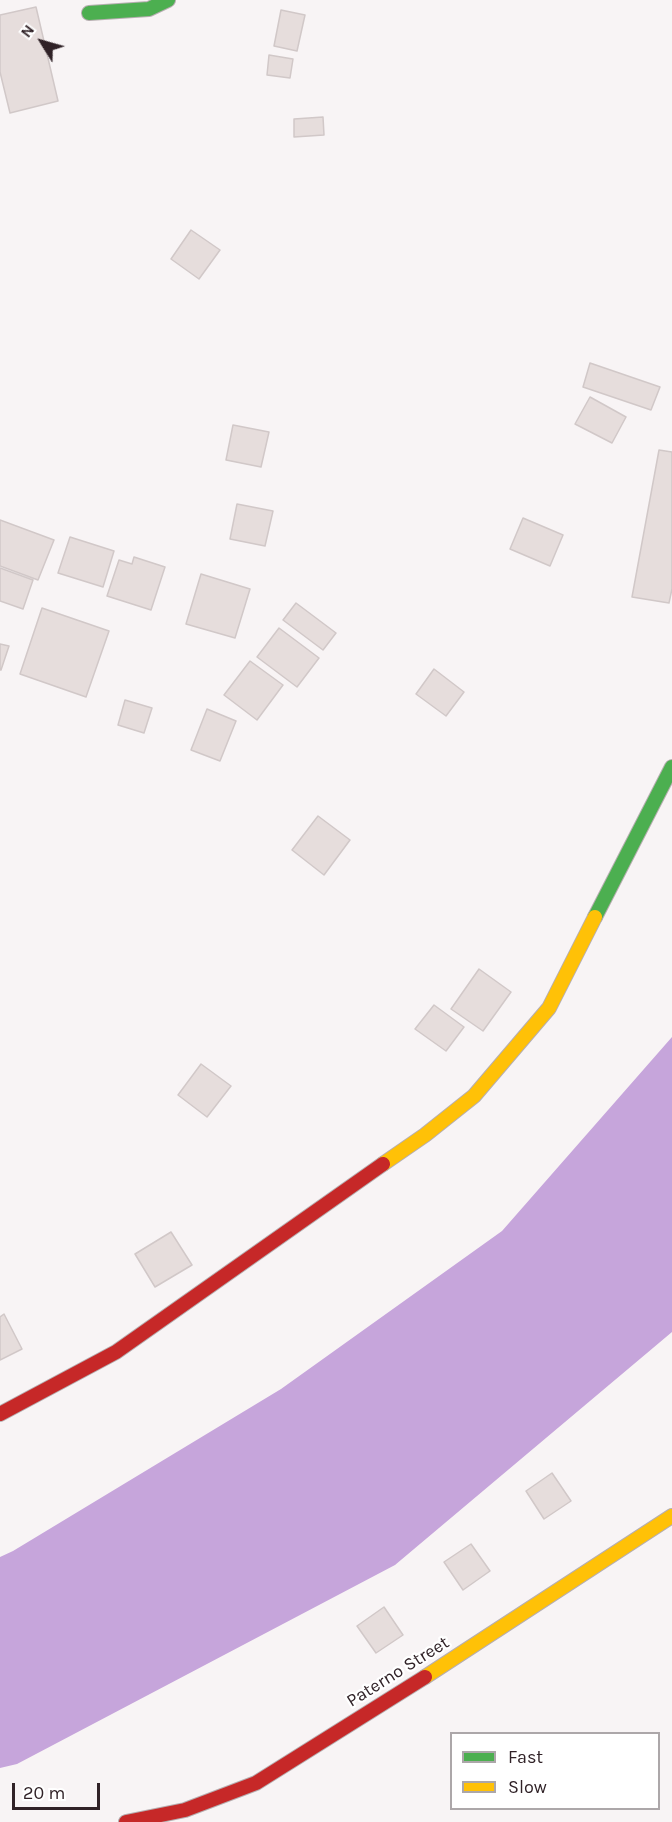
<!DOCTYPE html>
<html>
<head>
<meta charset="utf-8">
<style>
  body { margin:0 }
  #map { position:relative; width:672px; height:1822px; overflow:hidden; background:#f8f4f5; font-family:Karla,sans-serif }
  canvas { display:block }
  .legend { position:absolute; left:450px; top:1732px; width:210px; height:78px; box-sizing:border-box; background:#fff; border:2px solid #aca7a9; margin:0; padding:8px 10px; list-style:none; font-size:18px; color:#302227 }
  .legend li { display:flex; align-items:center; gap:12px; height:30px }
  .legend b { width:30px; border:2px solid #aca7a9 }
  .north { position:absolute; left:12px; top:12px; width:60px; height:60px; -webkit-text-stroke:4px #fff; paint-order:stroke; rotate:307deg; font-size:16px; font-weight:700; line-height:24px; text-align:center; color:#302227 }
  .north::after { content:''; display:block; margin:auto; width:21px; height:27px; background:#302227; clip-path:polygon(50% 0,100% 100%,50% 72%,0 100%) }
  .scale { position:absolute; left:12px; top:1783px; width:88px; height:27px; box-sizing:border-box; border:3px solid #302227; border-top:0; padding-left:8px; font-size:18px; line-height:21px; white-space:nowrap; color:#302227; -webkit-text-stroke:4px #fff; paint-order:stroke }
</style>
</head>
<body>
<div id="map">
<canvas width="672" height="1822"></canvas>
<ul class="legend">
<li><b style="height:8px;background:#4caf50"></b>Fast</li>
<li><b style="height:8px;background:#ffc107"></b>Slow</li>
</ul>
<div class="north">N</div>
<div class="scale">20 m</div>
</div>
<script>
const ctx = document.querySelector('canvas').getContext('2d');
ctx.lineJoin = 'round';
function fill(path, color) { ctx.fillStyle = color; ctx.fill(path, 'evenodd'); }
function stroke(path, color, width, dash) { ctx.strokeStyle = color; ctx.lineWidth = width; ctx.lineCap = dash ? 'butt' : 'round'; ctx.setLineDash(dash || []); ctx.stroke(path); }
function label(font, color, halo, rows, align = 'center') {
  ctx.font = font + ' Karla,sans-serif'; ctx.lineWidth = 4.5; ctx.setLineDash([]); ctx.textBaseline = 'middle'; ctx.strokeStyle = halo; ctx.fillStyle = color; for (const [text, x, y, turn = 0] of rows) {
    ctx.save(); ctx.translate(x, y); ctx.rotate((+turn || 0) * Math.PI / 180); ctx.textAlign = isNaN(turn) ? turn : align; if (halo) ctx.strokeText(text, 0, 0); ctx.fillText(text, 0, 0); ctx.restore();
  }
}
const water = new Path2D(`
  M672,1037v295l-277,233 -378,199 -17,4v-211l13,-6 268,-162 221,-158z`);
const building = new Path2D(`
  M36,7l22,94 -48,12 -10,-41v-57z
  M281,10l24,5 -8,36 -23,-5z
  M269,55l24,4 -3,19 -23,-3z
  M323,117l1,18 -30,2v-18z
  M191,230l29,20 -21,29 -28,-20z
  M590,363l70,24 -9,23 -68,-23z
  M590,397l36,20 -14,26 -37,-19z
  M233,425l36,7 -8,35 -35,-7z
  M659,450l13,2v137l-3,14 -37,-6z
  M237,504l36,7 -8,35 -35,-7z
  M523,518l40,17 -13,31 -40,-17z
  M0,520l54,20 -16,40 -38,-14z
  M70,537l44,14 -11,36 -45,-14z
  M134,557l31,10 -14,43 -44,-14 12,-36 13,4z
  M0,568l33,12 -10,29 -23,-8z
  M201,574l49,15 -15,49 -49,-14z
  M296,603l40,30 -13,17 -40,-30z
  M42,608l67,23 -23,66 -66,-23z
  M279,628l40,30 -22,29 -40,-30z
  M0,644l9,2 -8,24h-1z
  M250,661l33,24 -26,35 -33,-25z
  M434,669l30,23 -18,24 -30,-22z
  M125,700l27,8 -8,25 -26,-8z
  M207,709l29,12 -16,40 -29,-11z
  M318,816l32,24 -26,35 -32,-25z
  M479,969l32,23 -28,39 -32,-22z
  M434,1005l30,22 -18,24 -31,-22z
  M201,1064l30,22 -24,31 -29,-22z
  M171,1232l21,33 -37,22 -20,-33z
  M4,1314l18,35 -22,11v-43z
  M552,1473l19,28 -27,18 -18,-28z
  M471,1544l19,27 -27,19 -19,-28z
  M384,1607l19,28 -27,18 -19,-27z`);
const fast = new Path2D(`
  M89,13l60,-4 19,-9
  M595,917l77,-150`);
const slow = new Path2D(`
  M383,1164l42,-29 49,-39 75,-88 46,-91
  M425,1677l247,-161`);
const jam = new Path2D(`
  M0,1414l116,-62 267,-188
  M126,1822l59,-12 71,-27 169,-106`);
const streetNames = [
  ["Paterno Street",398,1672,-32]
];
fill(water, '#c6a5db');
fill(building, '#e6dddc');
stroke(building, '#d1c8c8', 1.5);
stroke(fast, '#b6aeb0', 16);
stroke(slow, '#b6aeb0', 16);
stroke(jam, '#b6aeb0', 16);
stroke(fast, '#4caf50', 14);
stroke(slow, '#ffc107', 14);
stroke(jam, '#c62828', 14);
label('18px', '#302227', '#fff', streetNames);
</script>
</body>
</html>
